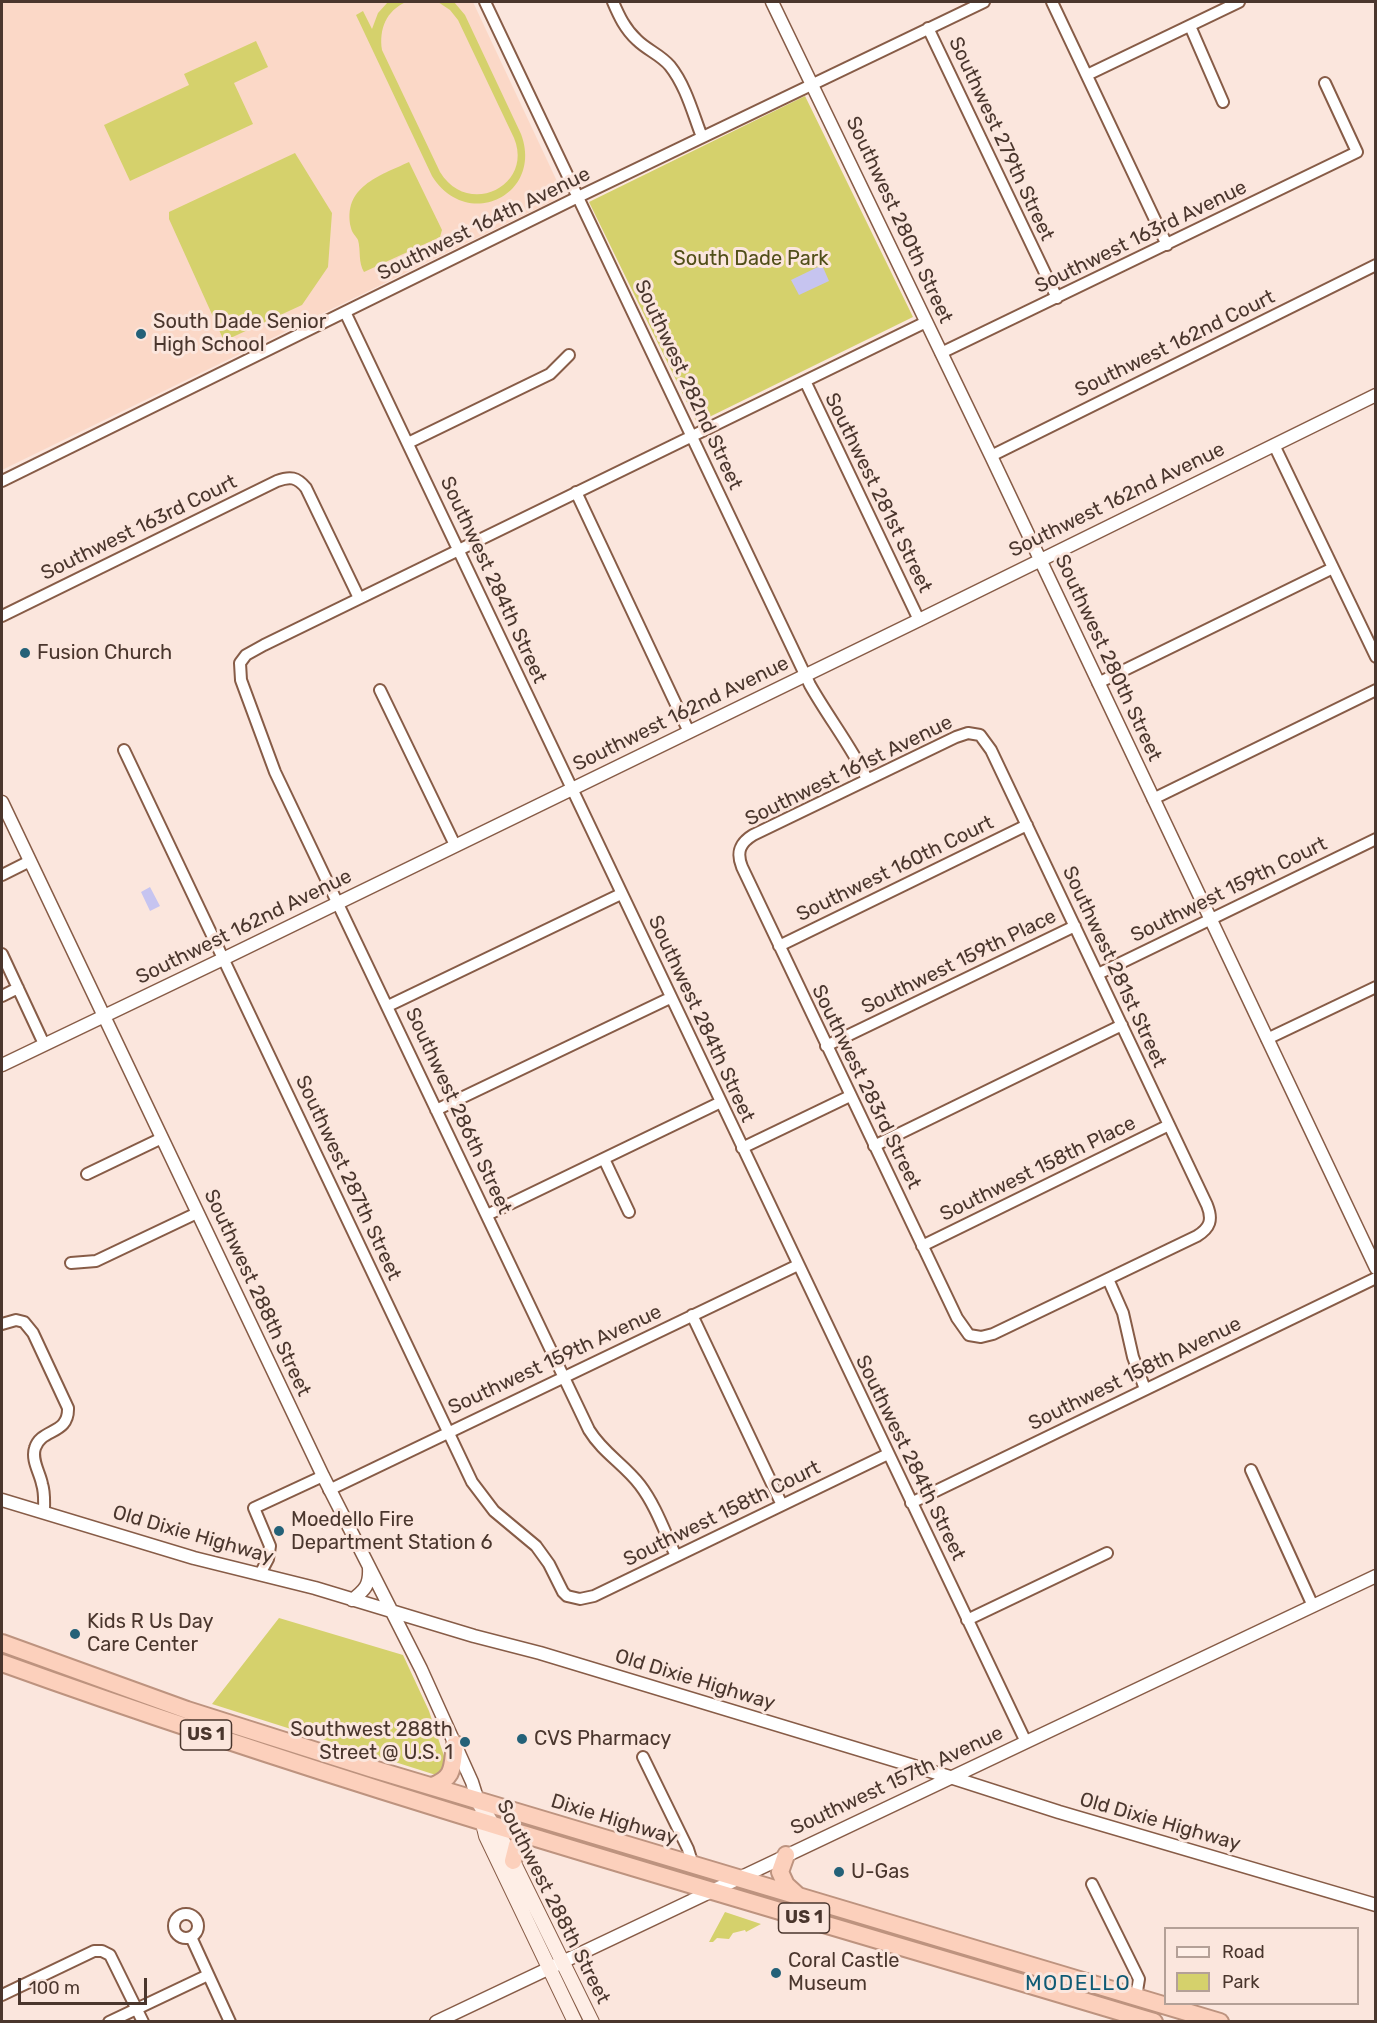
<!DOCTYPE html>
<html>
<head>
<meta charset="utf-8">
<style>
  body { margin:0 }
  #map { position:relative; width:1377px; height:2023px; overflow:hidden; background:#fbe6dd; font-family:Rubik,sans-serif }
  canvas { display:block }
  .frame { position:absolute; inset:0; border:3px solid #4a362d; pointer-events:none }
  .legend { position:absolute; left:1164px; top:1927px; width:195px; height:78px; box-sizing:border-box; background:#fbe6dd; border:2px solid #b4a097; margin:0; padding:8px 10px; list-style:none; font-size:18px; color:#4a362d }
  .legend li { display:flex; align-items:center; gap:12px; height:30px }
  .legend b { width:30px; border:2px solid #b4a097 }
  .scale { position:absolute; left:18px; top:1978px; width:129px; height:27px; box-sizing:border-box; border:3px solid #4a362d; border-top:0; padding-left:8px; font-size:18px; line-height:21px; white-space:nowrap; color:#4a362d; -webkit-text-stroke:4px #fbe6dd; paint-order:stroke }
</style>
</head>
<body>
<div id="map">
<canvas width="1377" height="2023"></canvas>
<div class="frame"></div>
<ul class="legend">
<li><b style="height:8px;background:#feeee6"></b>Road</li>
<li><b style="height:16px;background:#d5d16c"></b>Park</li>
</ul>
<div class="scale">100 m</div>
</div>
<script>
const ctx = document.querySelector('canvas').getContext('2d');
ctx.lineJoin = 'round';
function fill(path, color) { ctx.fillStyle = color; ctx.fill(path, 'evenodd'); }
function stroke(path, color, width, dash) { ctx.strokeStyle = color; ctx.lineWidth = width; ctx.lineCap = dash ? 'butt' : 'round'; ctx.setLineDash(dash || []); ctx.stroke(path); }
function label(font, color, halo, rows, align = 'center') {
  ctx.font = font + ' Rubik,sans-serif'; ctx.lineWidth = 6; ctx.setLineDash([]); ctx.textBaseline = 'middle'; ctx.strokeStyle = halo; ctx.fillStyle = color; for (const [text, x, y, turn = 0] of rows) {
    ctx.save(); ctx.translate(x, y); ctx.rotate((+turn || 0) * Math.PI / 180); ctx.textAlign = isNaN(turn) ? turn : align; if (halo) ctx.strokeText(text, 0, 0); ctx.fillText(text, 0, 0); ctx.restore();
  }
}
const built = new Path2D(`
  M2,2h471l89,190 -3,6 -557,272z`);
const green = new Path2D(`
  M388,2h18c-20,9 -27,27 -24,48l58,122c28,46 94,14 74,-34l-56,-118 -8,-10 -12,-8h16l11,13 56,119c23,61 -54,98 -89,42l-76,-161 7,-4 9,18 6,-16z
  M256,41l12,26 -34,16 19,41 -123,57 -26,-56 85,-40 -5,-11z
  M805,96l108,221 -216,106 -108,-221z
  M295,153l37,60 -4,54 -26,38 -78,36 -55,-122v-7z
  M409,162l33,68 -2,7 -76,35c-6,-10 -3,-21 -6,-32 -2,-4 -6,-7 -7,-12 -9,-41 28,-52 58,-66z
  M279,1618l124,37 26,56 16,48v12l-9,4 -224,-71z
  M725,1912l36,12 -15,8 -1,-2 -12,3 -4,6 -12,-1 -4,4h-4z`);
const water = new Path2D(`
  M822,265l7,16 -30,14 -8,-15z
  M150,887l10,19 -10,5 -9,-19z`);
const minor = new Path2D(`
  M485,2l325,683c18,32 41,61 57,94
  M613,2c6,14 12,27 24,38 10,10 24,15 33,26 16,20 23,48 32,71
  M1052,2l115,243
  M1190,26l33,76
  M928,28l129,270
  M1087,75l152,-73
  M345,312l681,1430
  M941,353l416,-201 -32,-69
  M805,381l114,239
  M408,443l142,-69 19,-19
  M1274,445l102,212
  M991,456l385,-191
  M2,481l576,-284 406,-195
  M576,492l113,240
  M2,616l275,-135c13,-5 20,-4 29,7l53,110
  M1098,683l235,-115
  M380,690l75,155
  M968,733l12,2 11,15 216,455c6,15 3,23 -10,31l-204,98 -12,3 -12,-2 -12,-17 -215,-451c-6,-15 -2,-24 11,-32l203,-98z
  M124,750l348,732 22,29 42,35 13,18 14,28 4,4 13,3 14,-3 294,-142
  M1153,799l223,-109
  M2,875l28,-14
  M779,946l248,-121
  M2,954l42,90
  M1098,974l278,-135
  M2,996l16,-8
  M388,1006l233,-112
  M1267,1039l109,-52
  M826,1046l249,-120
  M436,1110l234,-112
  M874,1146l248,-121
  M742,1148l108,-52
  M604,1159l25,53
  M87,1174l75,-36
  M487,1215l234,-113
  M922,1246l247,-121
  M71,1263l25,-2 101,-48
  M1108,1279l15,34 10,44 12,32
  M692,1315l90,190
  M2,1324l14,-4 8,2 9,11 35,75c1,27 -27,20 -33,40 -4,12 5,25 7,36 3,9 2,19 2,28
  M1251,1470l62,136
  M329,1490l469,-225
  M911,1503l465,-225
  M676,1556c-11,-23 -20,-50 -36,-71 -16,-21 -37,-32 -51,-55l-314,-658 -34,-92 -1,-17 6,-8 18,-10 662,-323
  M260,1574l8,-15 2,-13 -16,-38 69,-32
  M967,1620l140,-67
  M643,1757l45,92 5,16
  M1092,1884l47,95 -3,18
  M174 1926a12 12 0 1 1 24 0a12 12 0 1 1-24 0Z
  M191,1937l39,85
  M2,1995l92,-44h8l8,4 33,67
  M109,2022l99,-47`);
const tertiary = new Path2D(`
  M772,2l219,454 385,812
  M2,802l321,674 98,193 51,113 6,19
  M2,1065l221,-106 696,-339 457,-225
  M2,1500l192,58 121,30 159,48 66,17 410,124 109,35 317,93
  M352,1600c13,-10 18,-15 17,-32
  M436,2022l940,-446`);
const secondary = new Path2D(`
  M478,1801l28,46 86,175
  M481,1815l5,21 89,186`);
const trunk = new Path2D(`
  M2,1643l185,67 186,59 847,253
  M2,1663c378,136 766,243 1152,359
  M432,1786c23,-8 20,-20 23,-42
  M786,1855l-6,17 6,13 11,10
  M513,1861l4,-16 12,-9`);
const markers = [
  [141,334,6,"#246178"],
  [25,653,6,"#246178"],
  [279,1531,6,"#246178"],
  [75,1634,6,"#246178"],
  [522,1739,6,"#246178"],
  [465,1742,6,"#246178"],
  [839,1872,6,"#246178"],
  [776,1973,6,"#246178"]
];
const shields = [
  [206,1735,51],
  [804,1918,51]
];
const shieldNames = [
  ["US 1",206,1735],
  ["US 1",804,1918]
];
const streetNames = [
  ["Southwest 279th Street",1001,139,65],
  ["Southwest 280th Street",899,220,65],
  ["Southwest 164th Avenue",484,224,-26],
  ["Southwest 163rd Avenue",1141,237,-26],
  ["Southwest 162nd Court",1175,344,-26],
  ["Southwest 282nd Street",688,385,65],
  ["Southwest 281st Street",878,493,64],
  ["Southwest 162nd Avenue",1117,500,-26],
  ["Southwest 163rd Court",139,528,-26],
  ["Southwest 284th Street",493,580,65],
  ["Southwest 280th Street",1108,658,65],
  ["Southwest 162nd Avenue",681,714,-26],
  ["Southwest 161st Avenue",849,771,-26],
  ["Southwest 160th Court",895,869,-26],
  ["Southwest 159th Court",1229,890,-26],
  ["Southwest 162nd Avenue",244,927,-26],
  ["Southwest 159th Place",959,962,-26],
  ["Southwest 281st Street",1114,967,65],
  ["Southwest 284th Street",701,1019,65],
  ["Southwest 283rd Street",866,1087,64],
  ["Southwest 286th Street",458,1111,65],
  ["Southwest 158th Place",1038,1169,-26],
  ["Southwest 287th Street",348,1178,65],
  ["Southwest 288th Street",257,1293,65],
  ["Southwest 159th Avenue",555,1360,-25],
  ["Southwest 158th Avenue",1135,1374,-26],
  ["Southwest 284th Street",910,1458,64],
  ["Southwest 158th Court",722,1514,-26],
  ["Old Dixie Highway",193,1535,16],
  ["Old Dixie Highway",695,1680,17],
  ["Southwest 157th Avenue",897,1781,-25],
  ["Dixie Highway",614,1820,17],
  ["Old Dixie Highway",1160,1822,16],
  ["Southwest 288th Street",553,1902,63]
];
const parkNames = [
  ["South Dade Park",751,259]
];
const poiNames = [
  ["South Dade Senior",153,322],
  ["High School",153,345],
  ["Fusion Church",37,653],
  ["Moedello Fire",291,1520],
  ["Department Station 6",291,1543],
  ["Kids R Us Day",87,1622],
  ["Care Center",87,1645],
  ["Southwest 288th",453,1730,"right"],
  ["Street @ U.S. 1",453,1753,"right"],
  ["CVS Pharmacy",534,1739],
  ["U-Gas",851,1872],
  ["Coral Castle",788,1961],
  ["Museum",788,1984]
];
const neighbourhoodNames = [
  ["MODELLO",1078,1984]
];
fill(built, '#fbd8c7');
fill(green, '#d5d16c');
fill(water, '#c6c4f0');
stroke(minor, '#875c47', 14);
stroke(tertiary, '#875c47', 15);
stroke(secondary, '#875c47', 16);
stroke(trunk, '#bd937f', 20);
stroke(minor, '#fff', 10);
stroke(tertiary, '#fff', 12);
stroke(secondary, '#feeee6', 14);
stroke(trunk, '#fcd0bc', 16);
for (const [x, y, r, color] of markers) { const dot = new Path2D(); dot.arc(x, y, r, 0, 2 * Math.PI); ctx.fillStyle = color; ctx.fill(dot); stroke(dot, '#fbe6dd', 2); }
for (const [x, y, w] of shields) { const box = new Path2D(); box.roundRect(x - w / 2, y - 15, w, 30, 4.5); ctx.fillStyle = '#fbe6dd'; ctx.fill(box); stroke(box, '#4a362d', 1.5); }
label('bold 18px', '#4a362d', null, shieldNames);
label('20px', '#4a362d', '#fbe6dd', streetNames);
label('20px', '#504e18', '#fbe6dd', parkNames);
label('20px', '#4a362d', '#fbe6dd', poiNames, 'left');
ctx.letterSpacing = '1.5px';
label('21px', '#0f5b75', '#fbe6dd', neighbourhoodNames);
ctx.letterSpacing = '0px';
</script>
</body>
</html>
